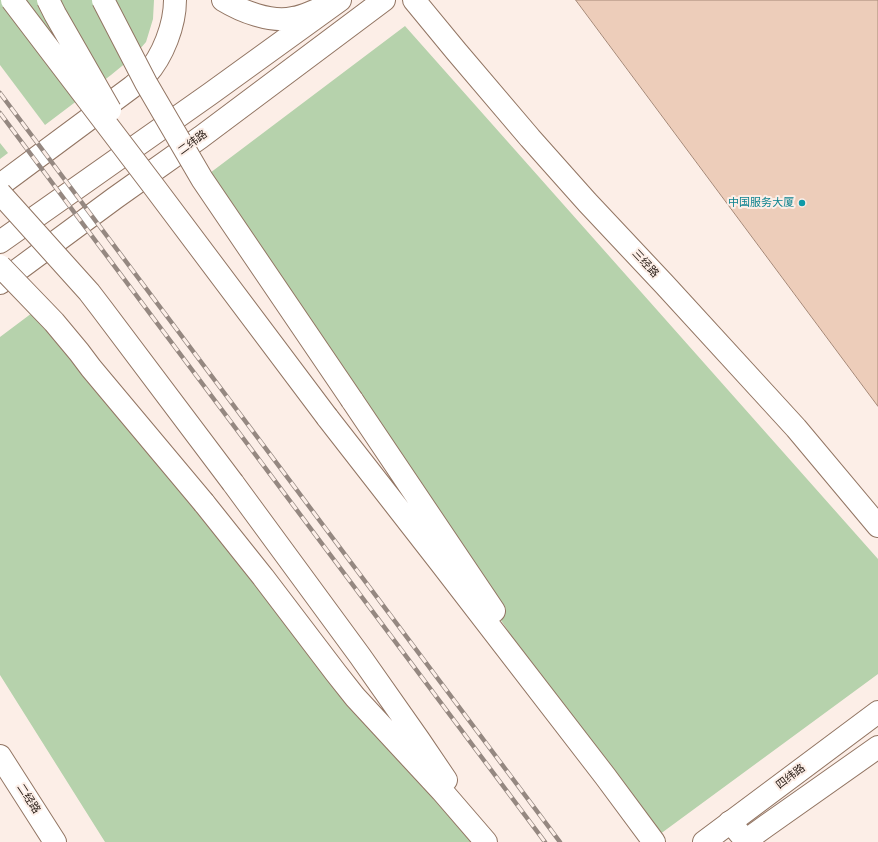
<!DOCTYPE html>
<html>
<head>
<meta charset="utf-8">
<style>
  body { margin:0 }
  canvas { display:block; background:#fceee7 }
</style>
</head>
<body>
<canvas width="878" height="842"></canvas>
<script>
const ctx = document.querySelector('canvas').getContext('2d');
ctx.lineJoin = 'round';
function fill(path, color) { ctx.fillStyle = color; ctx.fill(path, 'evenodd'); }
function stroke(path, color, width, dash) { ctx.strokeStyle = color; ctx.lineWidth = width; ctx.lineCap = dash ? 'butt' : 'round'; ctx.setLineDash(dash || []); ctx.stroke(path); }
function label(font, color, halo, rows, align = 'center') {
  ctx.font = font + ' "Roboto Condensed","Noto Sans SC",sans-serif'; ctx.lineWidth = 4; ctx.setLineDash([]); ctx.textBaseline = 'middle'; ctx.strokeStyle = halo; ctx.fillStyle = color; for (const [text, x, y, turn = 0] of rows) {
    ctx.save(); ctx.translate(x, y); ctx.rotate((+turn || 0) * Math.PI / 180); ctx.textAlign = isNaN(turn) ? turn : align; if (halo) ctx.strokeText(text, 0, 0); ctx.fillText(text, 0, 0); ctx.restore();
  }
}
const green = new Path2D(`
  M0,0h154l-1,19 -7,23 -13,15 -22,18 -66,50 -45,-60z
  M405,26l473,533v115l-226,166 -47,-64 -143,-214 -260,-383z
  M0,143l8,10 -8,6z
  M40,307l445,535h-380l-105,-167v-338z`);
const building = new Path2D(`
  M576,0h302v406z`);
const minor = new Path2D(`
  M414,0l42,51 74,87 57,64 78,83 131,143 82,98
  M0,756l55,86`);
const major = new Path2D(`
  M223,0c18,11 48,23 70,18 8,-1 16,-5 24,-8
  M0,185l132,-98c4,-4 10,-8 14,-12 17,-19 29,-50 29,-75
  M0,242l210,-148 130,-94
  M0,283l115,-85 86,-61 183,-137
  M704,842l174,-130
  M744,842l22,-16 112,-79`);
const highway = new Path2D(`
  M352,400l142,211
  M327,417l113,145 165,214 49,66
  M233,483l127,173 59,84 27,40
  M204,503l59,74 73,96 19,24 49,53 38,41 44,51
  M730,822l17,20`);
const rail = new Path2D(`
  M0,93l560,749
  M0,113l545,729`);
const highwayBridge = new Path2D(`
  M12,0l140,184 175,233
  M48,0l7,14 55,96
  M103,0l43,83 56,96 150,221
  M0,193l89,99 13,17 131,174
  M0,266l54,56 25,30 12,16 113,135`);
const markers = [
  [802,203,4,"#0f9aa8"]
];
const streetNames = [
  ["二纬路",193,143,-36],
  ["三经路",645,264,47],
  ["四纬路",791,777,-37],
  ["二经路",28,799,57]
];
const cultureNames = [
  ["中国服务大厦",794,203]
];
fill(green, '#b6d2ac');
fill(building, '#edcdba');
stroke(building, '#a68876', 1);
stroke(minor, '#927563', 24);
stroke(major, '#927563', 24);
stroke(highway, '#927563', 24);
stroke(minor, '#fff', 22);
stroke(major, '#fff', 22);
stroke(highway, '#fff', 22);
stroke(rail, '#958881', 4.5);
stroke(rail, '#fceee7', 3, [9]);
stroke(highwayBridge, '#927563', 24, []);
stroke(highwayBridge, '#fff', 22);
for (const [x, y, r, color] of markers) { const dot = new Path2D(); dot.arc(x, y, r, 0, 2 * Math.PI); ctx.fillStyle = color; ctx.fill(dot); stroke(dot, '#fceee7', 1.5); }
label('11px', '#281c15', '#fceee7', streetNames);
label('11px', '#0d838f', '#fceee7', cultureNames, 'right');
</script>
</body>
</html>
